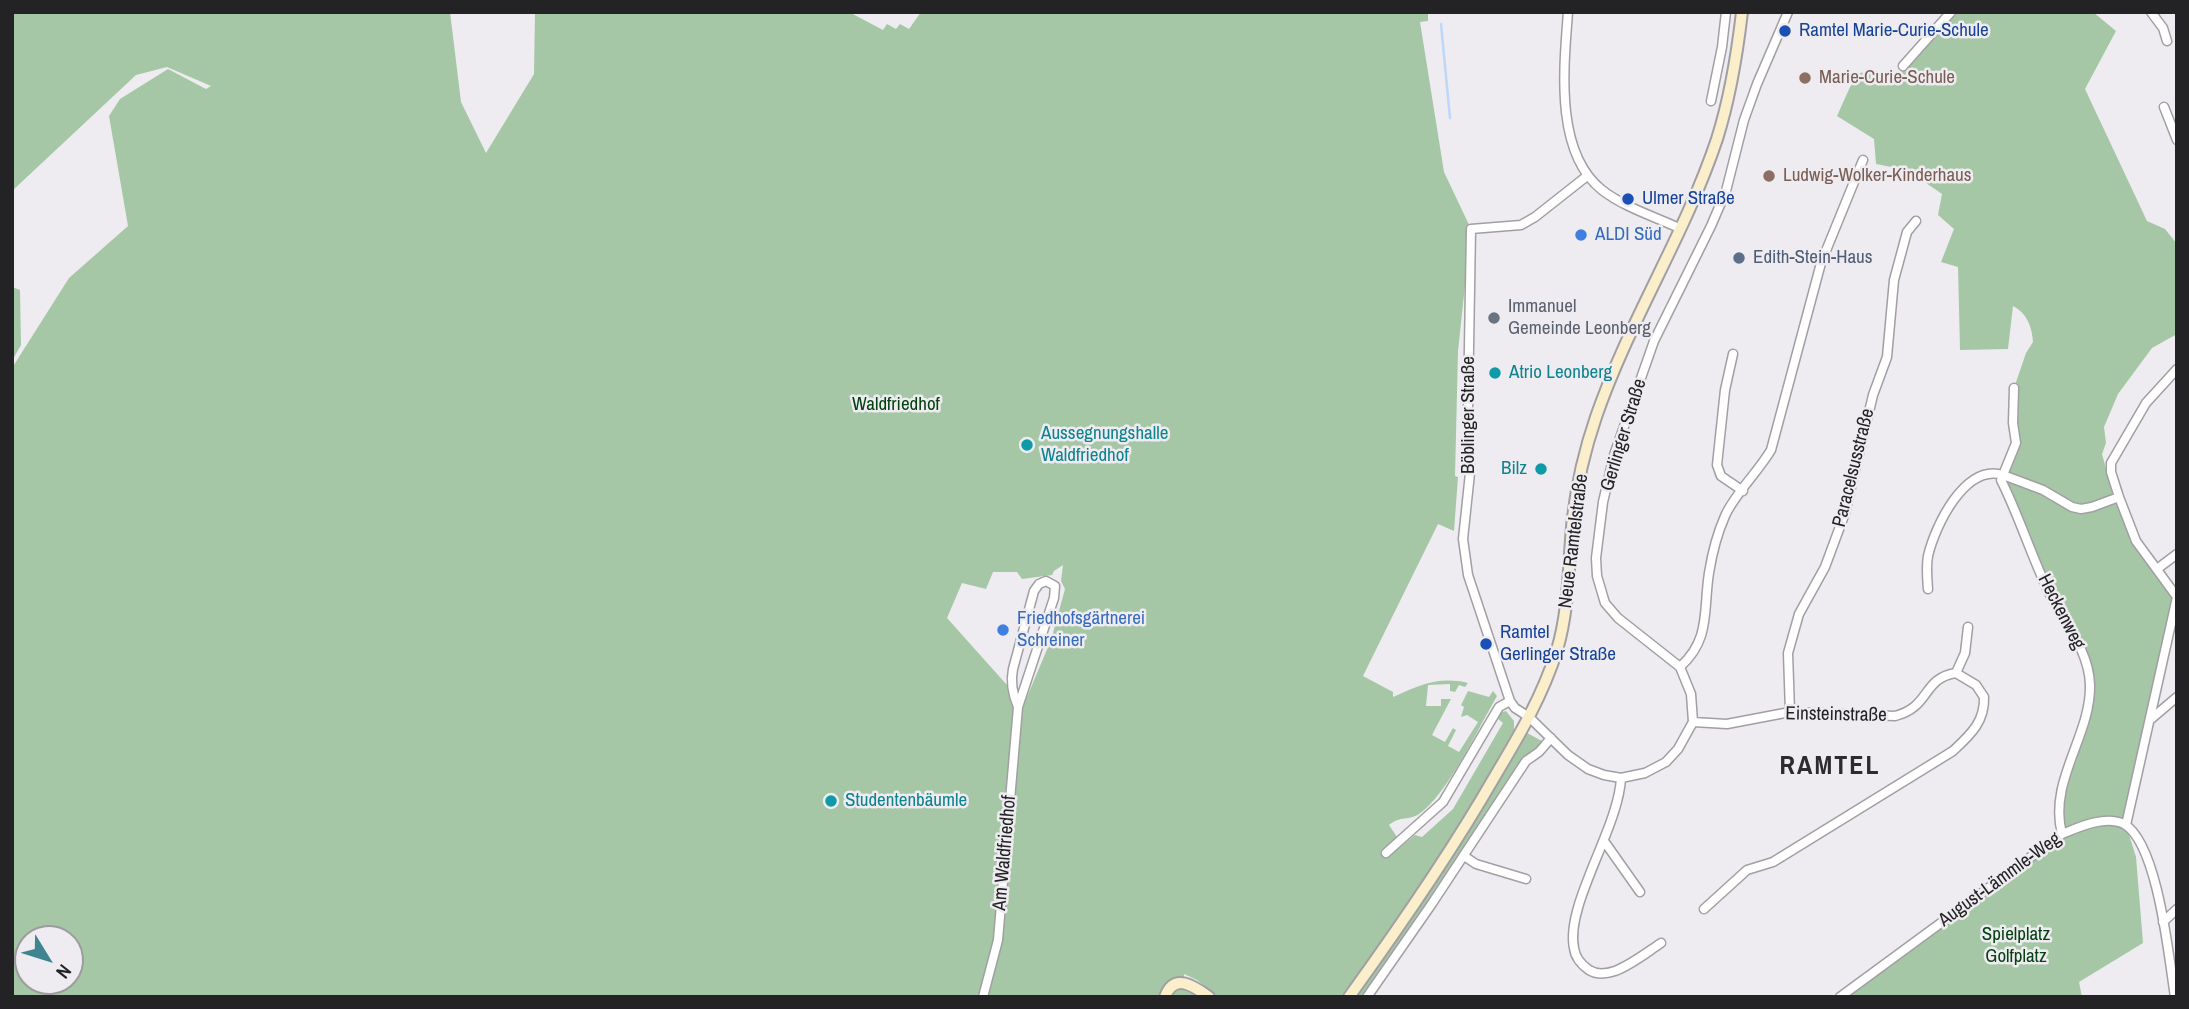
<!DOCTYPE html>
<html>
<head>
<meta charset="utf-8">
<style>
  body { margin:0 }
  #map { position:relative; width:2189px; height:1009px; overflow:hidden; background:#eeecf0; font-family:"Archivo Narrow",sans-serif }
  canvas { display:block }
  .frame { position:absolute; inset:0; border:14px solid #232224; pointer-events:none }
  .north { position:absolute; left:14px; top:925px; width:70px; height:70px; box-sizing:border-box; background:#eeecf0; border:2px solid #9d9b9e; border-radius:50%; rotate:128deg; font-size:19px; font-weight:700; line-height:28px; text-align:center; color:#232224 }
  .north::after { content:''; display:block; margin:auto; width:24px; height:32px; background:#3e858f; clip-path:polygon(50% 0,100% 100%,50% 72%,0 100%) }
</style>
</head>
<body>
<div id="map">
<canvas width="2189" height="1009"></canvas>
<div class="frame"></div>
<div class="north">N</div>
</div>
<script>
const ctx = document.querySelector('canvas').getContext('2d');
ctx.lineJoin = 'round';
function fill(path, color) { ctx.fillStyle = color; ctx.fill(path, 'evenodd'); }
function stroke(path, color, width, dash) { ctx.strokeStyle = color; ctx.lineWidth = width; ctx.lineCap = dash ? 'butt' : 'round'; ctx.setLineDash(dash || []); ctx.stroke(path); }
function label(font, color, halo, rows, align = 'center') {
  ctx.font = font + ' "Archivo Narrow",sans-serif'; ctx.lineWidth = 5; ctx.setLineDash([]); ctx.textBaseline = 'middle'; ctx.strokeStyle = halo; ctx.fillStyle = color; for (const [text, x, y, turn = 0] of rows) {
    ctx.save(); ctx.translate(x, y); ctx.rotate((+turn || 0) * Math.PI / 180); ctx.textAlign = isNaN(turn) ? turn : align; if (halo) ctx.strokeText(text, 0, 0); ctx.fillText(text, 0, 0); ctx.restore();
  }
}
const green = new Path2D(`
  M12,12h438l11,90 25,51 48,-79 1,-62h314l34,18 4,-6 9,5 4,-5 9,5 12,-17h507v9l-8,1 24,150 27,57 -13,122 -3,125 3,1 -4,54 -16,-7 -75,152 30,16v5c27,-12 46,-21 75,-14l-3,4 -6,-2 -4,7 -5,-1v-7l-22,1 -2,21h15v-7h10l-19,36 13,7 8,-14 3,2 -8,16 11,6 19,-30 -11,-7 -6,2 3,-10 -3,-2 7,-14 21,6 4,-6 4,5c-18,31 -50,99 -78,118 -11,7 -17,1 -30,11l8,12 -14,14 5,6 27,-22 7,2 31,-28 50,-86 -6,-5 5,-6 4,-1 8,10v10c-52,92 -108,180 -171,266h-125l-21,-17 -13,-6v16l15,7h-1187v-629l57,-90 59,-52 -19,-110 11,-17 48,-30 38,20 5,-3 -44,-19 -31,8 -124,116zM1063,565l-2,16 4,8 -14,51 -27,64 -77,-86 15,-35 24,6 7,-17h24l5,7 30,-4 2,-4zM28,939h42v42h-42z
  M1957,12h136l23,19 -31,58 62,132 18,8 12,15v90l-25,14 -34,46 -14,33 2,16 -4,11 6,22 5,5 25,62 39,54 -51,228 10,32 7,86 -64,39 3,15h-242l221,-163 -1,-35 29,-93 -1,-41 -87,-185 15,-37 -2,-55 12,-35 7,-11c-1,-15 -6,-29 -20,-36l-5,43 -48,1 -2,-83 -17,-5 13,-33 -16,-14 4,-21 -35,-24 -31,-6 -2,-25 -37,-23 13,-29 10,-14 10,-2 10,14 7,-10 15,-5z
  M12,287l8,3 1,55 -9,16z
  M1527,733l15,8 -4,8 -6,3 -8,8 -76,116 -85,121h-9l110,-159z`);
const stream = new Path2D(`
  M1441,24l9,94`);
const minor = new Path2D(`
  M1568,12c-4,54 -14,140 34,178 22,17 51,26 77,38
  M2151,12l12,16 4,13
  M1903,66l48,-54
  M1711,101l11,-54 4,-35
  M2164,107l13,33
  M1587,176l-52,41 -14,8 -50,4 -3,177 2,67 -7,66 5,36 42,126 5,7 14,9 39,38 20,14 16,6 17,3 24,-5 21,-11 12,-13 15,-27 -2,-28 -11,-27 -62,-49 -13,-15 -8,-27 -1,-18 7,-56 11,-47 40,-114 57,-115 15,-35 18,-71 13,-36 31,-72
  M1733,354l-8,36 -8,75 4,11 22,15
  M2014,388l-1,35 3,20 -13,32 40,15 29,17 9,2 11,-2 27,-10 17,44 41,56 -51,228
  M2119,497l-8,-25v-9l35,-60 31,-34
  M2157,569l20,-15
  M1928,589c-1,-12 -2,-22 0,-33 7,-30 37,-93 75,-81l-2,5c17,34 28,69 44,104 14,33 44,63 45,101 1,51 -42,96 -28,149
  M1680,667c31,-28 23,-56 29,-94 3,-19 8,-39 16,-57 9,-21 33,-44 46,-66l50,-187 42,-103
  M1956,673l9,-20 3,-26
  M1790,712l-2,-59 11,-39 26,-47 20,-54 28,-118 14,-38 7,-77 13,-48 9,-11
  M2151,719l26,-22
  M1693,722l34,2 63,-12 105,4c36,-9 27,-38 61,-43l20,12 8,12c1,25 -14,38 -31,54l-180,111 -26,8 -43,39
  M1621,778c-2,49 -56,127 -47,170 1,9 8,17 15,22 8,5 17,4 26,1 16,-6 31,-18 46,-28
  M1604,841l36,51
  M1386,853l57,-51 56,-95 11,-6
  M1464,856l12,8 50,15
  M2163,922l14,-13
  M983,997l15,-57 20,-233 36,-109 1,-12 -9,-5 -7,3 -5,7 -21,78c-3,14 0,26 5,38
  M1367,997l64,-92 95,-144 13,-9 12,-14
  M1840,997l222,-163c17,-7 43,-19 62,-10 34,19 45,135 51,173`);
const secondary = new Path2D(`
  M1165,997c9,-25 29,-11 44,0
  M1349,997c52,-72 102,-144 146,-221 24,-40 48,-81 62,-126 13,-44 11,-88 16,-133 4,-34 12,-68 23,-100 33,-96 89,-182 121,-278 13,-41 20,-84 25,-127`);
const markers = [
  [1785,31,7,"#1a4fb4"],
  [1805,78,7,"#8d6e63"],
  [1769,176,7,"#8d6e63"],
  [1628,199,7,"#1a4fb4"],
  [1581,235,7,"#3f7fe0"],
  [1739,258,7,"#5c6f8a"],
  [1494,318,7,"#6b7280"],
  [1495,373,7,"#0f9aa8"],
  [1027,445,7,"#0f9aa8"],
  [1541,469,7,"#0f9aa8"],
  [1003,630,7,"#3f7fe0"],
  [1486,644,7,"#1a4fb4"],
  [831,801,7,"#0f9aa8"]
];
const transitNames = [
  ["Ramtel Marie-Curie-Schule",1799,31],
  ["Ulmer Straße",1642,199],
  ["Ramtel",1500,633],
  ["Gerlinger Straße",1500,655]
];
const educationNames = [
  ["Marie-Curie-Schule",1819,78],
  ["Ludwig-Wolker-Kinderhaus",1783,176]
];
const shopNames = [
  ["ALDI Süd",1595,235],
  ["Friedhofsgärtnerei",1017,619],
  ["Schreiner",1017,641]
];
const serviceNames = [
  ["Edith-Stein-Haus",1753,258]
];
const worshipNames = [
  ["Immanuel",1508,307],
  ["Gemeinde Leonberg",1508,329]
];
const cultureNames = [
  ["Atrio Leonberg",1509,373],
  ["Aussegnungshalle",1041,434],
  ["Waldfriedhof",1041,456],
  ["Bilz",1527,469,"right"],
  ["Studentenbäumle",845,801]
];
const parkNames = [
  ["Waldfriedhof",896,405],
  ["Spielplatz",2016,935],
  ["Golfplatz",2016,957]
];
const streetNames = [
  ["Böblinger Straße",1469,415,-90],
  ["Gerlinger Straße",1624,435,-73],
  ["Paracelsusstraße",1854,468,-76],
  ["Neue Ramtelstraße",1574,541,-83],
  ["Heckenweg",2061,612,63],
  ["Einsteinstraße",1836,715,1],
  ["Am Waldfriedhof",1005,853,-85],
  ["August-Lämmle-Weg",2000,880,-36]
];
const districtNames = [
  ["RAMTEL",1830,767]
];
fill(green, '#a5c7a6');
stroke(stream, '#bdd6f9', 2.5);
stroke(minor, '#a19fa3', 11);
stroke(secondary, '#a19fa3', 14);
stroke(minor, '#fff', 8);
stroke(secondary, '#faeecb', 10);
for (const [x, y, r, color] of markers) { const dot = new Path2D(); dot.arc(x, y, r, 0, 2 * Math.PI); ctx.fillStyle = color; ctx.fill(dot); stroke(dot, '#eeecf0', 2.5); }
label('19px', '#164399', '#eeecf0', transitNames, 'left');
label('19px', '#785e54', '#eeecf0', educationNames, 'left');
label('19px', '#366cbe', '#eeecf0', shopNames, 'left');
label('19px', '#4e5e75', '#eeecf0', serviceNames, 'left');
label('19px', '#5b616d', '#eeecf0', worshipNames, 'left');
label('19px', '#0d838f', '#eeecf0', cultureNames, 'left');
label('19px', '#044211', '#eeecf0', parkNames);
label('19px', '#232224', '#eeecf0', streetNames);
ctx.letterSpacing = '2px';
label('bold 26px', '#2c2b2e', '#eeecf0', districtNames);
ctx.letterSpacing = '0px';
</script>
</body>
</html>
